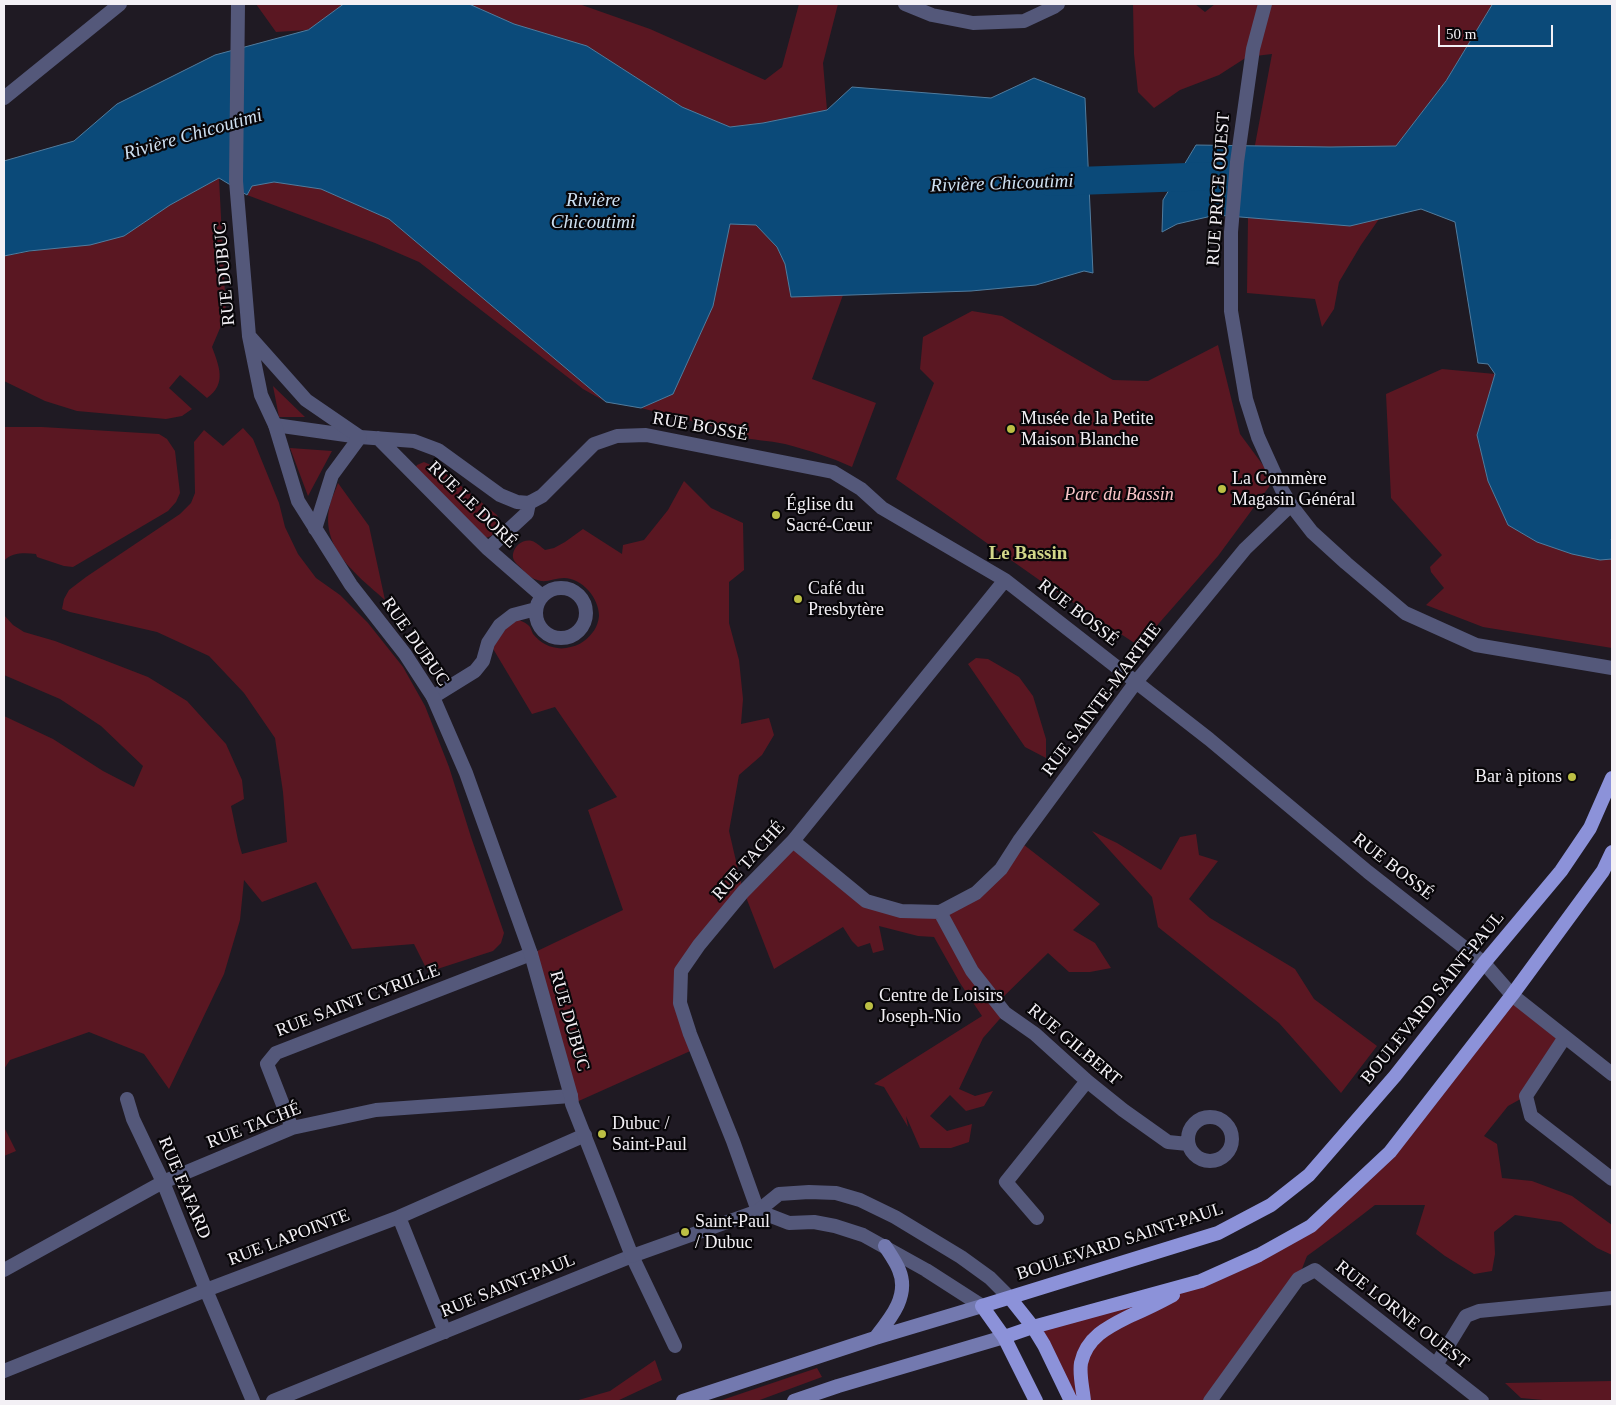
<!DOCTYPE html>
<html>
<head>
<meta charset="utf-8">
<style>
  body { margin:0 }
  #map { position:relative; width:1616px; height:1405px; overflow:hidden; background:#1f1a23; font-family:Georgia,serif }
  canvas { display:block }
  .frame { position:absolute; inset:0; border:5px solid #f3f0f5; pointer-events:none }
  .scale { position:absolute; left:1438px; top:25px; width:115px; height:22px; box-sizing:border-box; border:2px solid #f3f0f5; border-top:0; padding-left:6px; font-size:15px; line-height:18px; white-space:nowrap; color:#f3f0f5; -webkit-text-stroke:4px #080609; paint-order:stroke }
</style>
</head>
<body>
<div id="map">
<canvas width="1616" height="1405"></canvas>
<div class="frame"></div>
<div class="scale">50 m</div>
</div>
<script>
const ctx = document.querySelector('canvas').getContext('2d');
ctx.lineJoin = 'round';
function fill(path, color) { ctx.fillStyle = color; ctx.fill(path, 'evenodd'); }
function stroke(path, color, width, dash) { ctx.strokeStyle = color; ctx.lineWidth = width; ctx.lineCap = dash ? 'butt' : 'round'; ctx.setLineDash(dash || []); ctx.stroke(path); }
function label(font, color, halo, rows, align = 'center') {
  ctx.font = font + ' Georgia,serif'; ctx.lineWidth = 4.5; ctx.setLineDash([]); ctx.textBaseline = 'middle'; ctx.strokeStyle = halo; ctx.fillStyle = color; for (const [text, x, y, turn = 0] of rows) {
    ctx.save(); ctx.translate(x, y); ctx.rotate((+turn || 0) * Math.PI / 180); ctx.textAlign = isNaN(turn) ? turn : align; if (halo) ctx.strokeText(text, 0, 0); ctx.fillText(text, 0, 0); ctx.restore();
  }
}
const green = new Path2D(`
  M256,4h88l-36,26 -32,2z
  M469,4h110l71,25 115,51 17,-13 17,-63h39l-15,59 4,47 -64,13 -33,4 -48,-20 -95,-61 -73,-22z
  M1133,4h62l10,8 10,-8h278l-47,77 -50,65 -66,1 -78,14 20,-107 -25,3 -28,18 -39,15 -26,18 -16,-16 -4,-38z
  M219,178l7,136 -14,33c7,19 15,37 -5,51l-27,-23 -11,13 23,21 -10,7 -16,3 -89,-8 -32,-10 -41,-20v-125l120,-20 46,-31z
  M274,182l47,7 68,30 217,183 -23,-13 -164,-127 -44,-19 -128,-48 5,-9z
  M1248,217l102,9 29,-7 -18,26 -22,37 -5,27 -12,18 -7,-28 -68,-6z
  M730,224l26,1 21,22 8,17 6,33 52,-2 -31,84 64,24 -24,64c-21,-10 -45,-17 -67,-23 -21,-5 -48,-3 -67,-16l-77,-20 32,-14 40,-88z
  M972,311l30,5 111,64 35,1 70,-36 22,89 34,46 -56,76 -79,90 -94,-62 -149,-105 38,-96 -14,-14 3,-32z
  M1442,369l53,5 -18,61 11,46 20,44 29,17 35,12 28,6 12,-1v89l-129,-21 -57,-22 18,-17 -13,-16 -1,-5 12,-12 -51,-57 -5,-104z
  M273,386l32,31h-26z
  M4,427h38l117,7 8,5 8,12 5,42 -4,9 -8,9 -95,56 -9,-1 -27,-9 -1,-3c-11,-1 -24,-2 -32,7z
  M243,428l10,11 26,64 6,24 13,27 18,24 24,17 28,28 35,44 22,39 24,61 22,70 33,96 -3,10 -8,8 -65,21 -14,-28 -62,5 -36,-67 -54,20 -18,-22 -4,40 -16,54 -55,115 -25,-35 -55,-22 -79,28 -6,9v-353l49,23 50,32 31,16 9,-21 -42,-40 -41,-27 -56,-24v-60l9,10 11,7 31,9 93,36 39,24 39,43 16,36 2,19 -13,7 7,34 4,14 45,-12 -4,-50 -8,-54 -31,-45 -35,-37 -52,-24 -87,-20 -8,-3 2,-10 5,-9 17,-13 94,-63 11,-11 4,-10 -1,-51 10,-12 19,16z
  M290,448l42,3 -24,45z
  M424,462l16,7 57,46c4,9 0,21 -12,23l-72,-66 4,-7z
  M684,481l27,27 32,15 1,47 -15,12v41l10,37 4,39 -2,25 28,-6 5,17 -12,20 -23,20 -10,56 14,60 50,-50 73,60 74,11 36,-19 43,-52 81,63 -27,26 22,13 16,25 -21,4h-21l-21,-19 -51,50 8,10 -22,25 -24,51 16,7 18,-5 -9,15 -18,5 -16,-16 -20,21 17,15 25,-7 -3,18 -18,6h-31l-14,-32 2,11 -24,-40 -10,-3 108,-68 -22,-33 -26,-46 -16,-1 -39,-10 5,24 -11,3 -3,-10 -12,4 -6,-6 -9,-14 -69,42 -30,-77 -63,79 -1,32 17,45 -125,56 -41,-150 92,-44 -35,-100 29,-13 -62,-90 -23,7 -40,-67 22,-29c5,2 12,4 16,9 1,2 2,5 3,7 8,10 21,16 33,14 6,-1 13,-3 18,-7 8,-6 14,-14 15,-25 0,-18 -17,-38 -35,-38 -8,0 -16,4 -23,3 -10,-2 -15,-7 -21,-14 -4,-4 -8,-7 -7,-13 2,-9 10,-15 19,-13 4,1 9,6 13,9l9,-2 11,-6 18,-13 39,25 1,-9 21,-5 24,-30z
  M338,483l31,43 16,74c-29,-26 -68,-54 -54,-99 2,-6 5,-12 7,-18z
  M976,658l12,1 31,18 14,19 13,43v19l-21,-11 -57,-83z
  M1092,831l25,12 44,27 19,-33 16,-3 3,21 19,6 -29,38 21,19 85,51 19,30 63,47 -36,47 -62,-70 -121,-96 -6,-30z
  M1512,995l53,42 -39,59 -18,10 -24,30 13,8 5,34 30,3 40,15 40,29v30l-15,-7 -36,-26 -46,-7 -21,17 1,22 -3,17 -18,3 -29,-18 -29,-22 9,-29h-50l-35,27 -33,24 -9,23 -88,122h-139l-38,-74 168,-46 110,-55 79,-74z
  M4,1127l12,24 -12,5z
  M655,1360l7,20 -45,21h-42l35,-10z
  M817,1368l5,9 -65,24h-38z
  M1612,1381v20h-58l-33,-3 -16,-15z`);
const water = new Path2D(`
  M344,4h125l45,20 73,22 95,61 48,20 33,-4 64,-13 25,-23 139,11 43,-20 51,20 8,175 -9,-2 -48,14 -65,6 -180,6 -6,-33 -8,-17 -21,-22 -26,-1 -17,82 -40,88 -32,14 -35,-6 -217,-183 -68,-30 -47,-7 -22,4 -5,9 -28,-17 -49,27 -46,31 -34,9 -61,6 -25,5v-95l70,-20 43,-37 98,-49 93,-25z
  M1493,4h119v534l-1,1 1,2v18l-12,1 -28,-6 -35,-12 -29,-17 -20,-44 -11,-46 18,-61 -7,-10 -10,-1 -23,-141 -34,-13 -71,17 -134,-11 -39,9 -15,8 1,-32 33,-55 134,2 66,-1 50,-65z`);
const river = new Path2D(`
  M1050,182l165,-6`);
const minor = new Path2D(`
  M905,4l27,11 41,8 51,-2 30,-14 4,-3
  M4,98l116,-94
  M275,425l85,12 54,4 24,9 62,45 17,7 12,1 13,-7 52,-52 23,-8 29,-1 187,37 28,17 21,19 123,72 204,159 159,133 116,91 28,32 100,79
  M378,438l110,111 54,47
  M488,549l39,-36 2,-10
  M536 613a25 25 0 1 1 50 0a25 25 0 1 1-50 0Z
  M433,697l42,-26 8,-10 5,-18 12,-18 13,-10 23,-6
  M793,841l73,60 35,10 39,1 32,59 33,42 30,21 52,47 36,29 45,32 20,2
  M940,912l36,-19 25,-24 18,-28 117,-159 109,-133 46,-44
  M1565,1037l-39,59 5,20 81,63
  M127,1099l6,20 30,63 43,108 47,111
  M1188 1139a22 22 0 1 1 44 0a22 22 0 1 1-44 0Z
  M292,1128l-25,-64 9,-11 255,-99
  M758,1211l-25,-70 -43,-107 -10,-31 1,-32 18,-26 44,-53 50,-51 212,-261
  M399,1217l46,115
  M1037,1218l-31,-36 81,-101
  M4,1270l159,-88 129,-54 84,-18 195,-14
  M1436,1365l30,-49 13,-5 133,-13
  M4,1371l202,-81 193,-73 186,-82
  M273,1401l359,-145 43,90
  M1210,1401l88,-122 17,-9 167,131`);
const tertiary = new Path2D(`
  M238,4l-2,177 13,155 12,59 14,30 23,76 53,84 54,69 28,43 33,76 65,181 40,142 1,8 60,152 126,-45 21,-17 30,-2 27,1 24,7 35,17 66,40 29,21 20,20
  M1265,4l-12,45 -16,113 -6,70v79l15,88 12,38 24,53 9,15 21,27 34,31 59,50 71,32 136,23
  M250,337l56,63 54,37 -28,38 -17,54
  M758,1211l31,12 25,-1 21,4 28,9 63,35 56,36`);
const secondary = new Path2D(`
  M875,1338c15,-19 35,-42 24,-68 -3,-8 -9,-16 -14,-24
  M683,1401l192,-63 107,-32
  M794,1401l44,-15 166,-49`);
const primary = new Path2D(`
  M1010,1298l23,29 11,18 27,56
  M1004,1337l29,-10 168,-46 58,-26 52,-29 79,-74 122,-157 91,-124 9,-19
  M1036,1401l-32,-64 -22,-31 236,-73 53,-28 38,-30 86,-99 89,-113 77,-92 29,-43 22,-50
  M1084,1401c-1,-12 -5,-26 -3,-38 6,-27 29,-37 51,-48 14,-6 28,-13 41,-20`);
const markers = [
  [1011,429,5,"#bcbf44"],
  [1222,489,5,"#bcbf44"],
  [776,515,5,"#bcbf44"],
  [798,599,5,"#bcbf44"],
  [1572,777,5,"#bcbf44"],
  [869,1006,5,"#bcbf44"],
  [602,1134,5,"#bcbf44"],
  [685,1232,5,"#bcbf44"]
];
const streetNames = [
  ["RUE PRICE OUEST",1219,189,-86],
  ["RUE DUBUC",225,274,-95],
  ["RUE BOSSÉ",700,427,10],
  ["RUE LE DORÉ",472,505,44],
  ["RUE BOSSÉ",1078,613,38],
  ["RUE DUBUC",415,642,55],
  ["RUE SAINTE-MARTHE",1102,700,-53],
  ["RUE TACHÉ",749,861,-48],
  ["RUE BOSSÉ",1393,867,38],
  ["BOULEVARD SAINT-PAUL",1433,998,-51],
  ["RUE SAINT CYRILLE",358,1001,-21],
  ["RUE DUBUC",569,1021,74],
  ["RUE GILBERT",1074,1045,40],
  ["RUE TACHÉ",254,1126,-21],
  ["RUE FAFARD",184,1188,67],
  ["RUE LAPOINTE",289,1238,-21],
  ["BOULEVARD SAINT-PAUL",1120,1242,-18],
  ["RUE SAINT-PAUL",508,1286,-22],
  ["RUE LORNE OUEST",1402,1315,38]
];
const poiNames = [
  ["Musée de la Petite",1021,419],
  ["Maison Blanche",1021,440],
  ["La Commère",1232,479],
  ["Magasin Général",1232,500],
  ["Église du",786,505],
  ["Sacré-Cœur",786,526],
  ["Café du",808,589],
  ["Presbytère",808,610],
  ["Bar à pitons",1562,777,"right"],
  ["Centre de Loisirs",879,996],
  ["Joseph-Nio",879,1017],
  ["Dubuc /",612,1124],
  ["Saint-Paul",612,1145],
  ["Saint-Paul",695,1222],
  ["/ Dubuc",695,1243]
];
const parkNames = [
  ["Parc du Bassin",1119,495]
];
const waterNames = [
  ["Rivière Chicoutimi",193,135,-16],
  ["Rivière Chicoutimi",1002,184,-2],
  ["Rivière",593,201],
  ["Chicoutimi",593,223]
];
const neighbourhoodNames = [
  ["Le Bassin",1028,554]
];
fill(green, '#5a1722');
fill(water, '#0b4a79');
stroke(water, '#517c9e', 1);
stroke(river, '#0b4a79', 28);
stroke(minor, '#54587a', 14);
stroke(tertiary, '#54587a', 14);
stroke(secondary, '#7379af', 14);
stroke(primary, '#8c92d9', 14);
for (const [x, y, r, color] of markers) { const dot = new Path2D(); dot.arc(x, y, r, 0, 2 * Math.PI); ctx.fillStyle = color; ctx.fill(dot); stroke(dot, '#080609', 2); }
label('18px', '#f3f0f5', '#080609', streetNames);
label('18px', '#f3f0f5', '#080609', poiNames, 'left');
label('italic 18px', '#fbc6c9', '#080609', parkNames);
label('italic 19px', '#cee0f1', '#080609', waterNames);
label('bold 19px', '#d3d789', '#080609', neighbourhoodNames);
</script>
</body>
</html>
